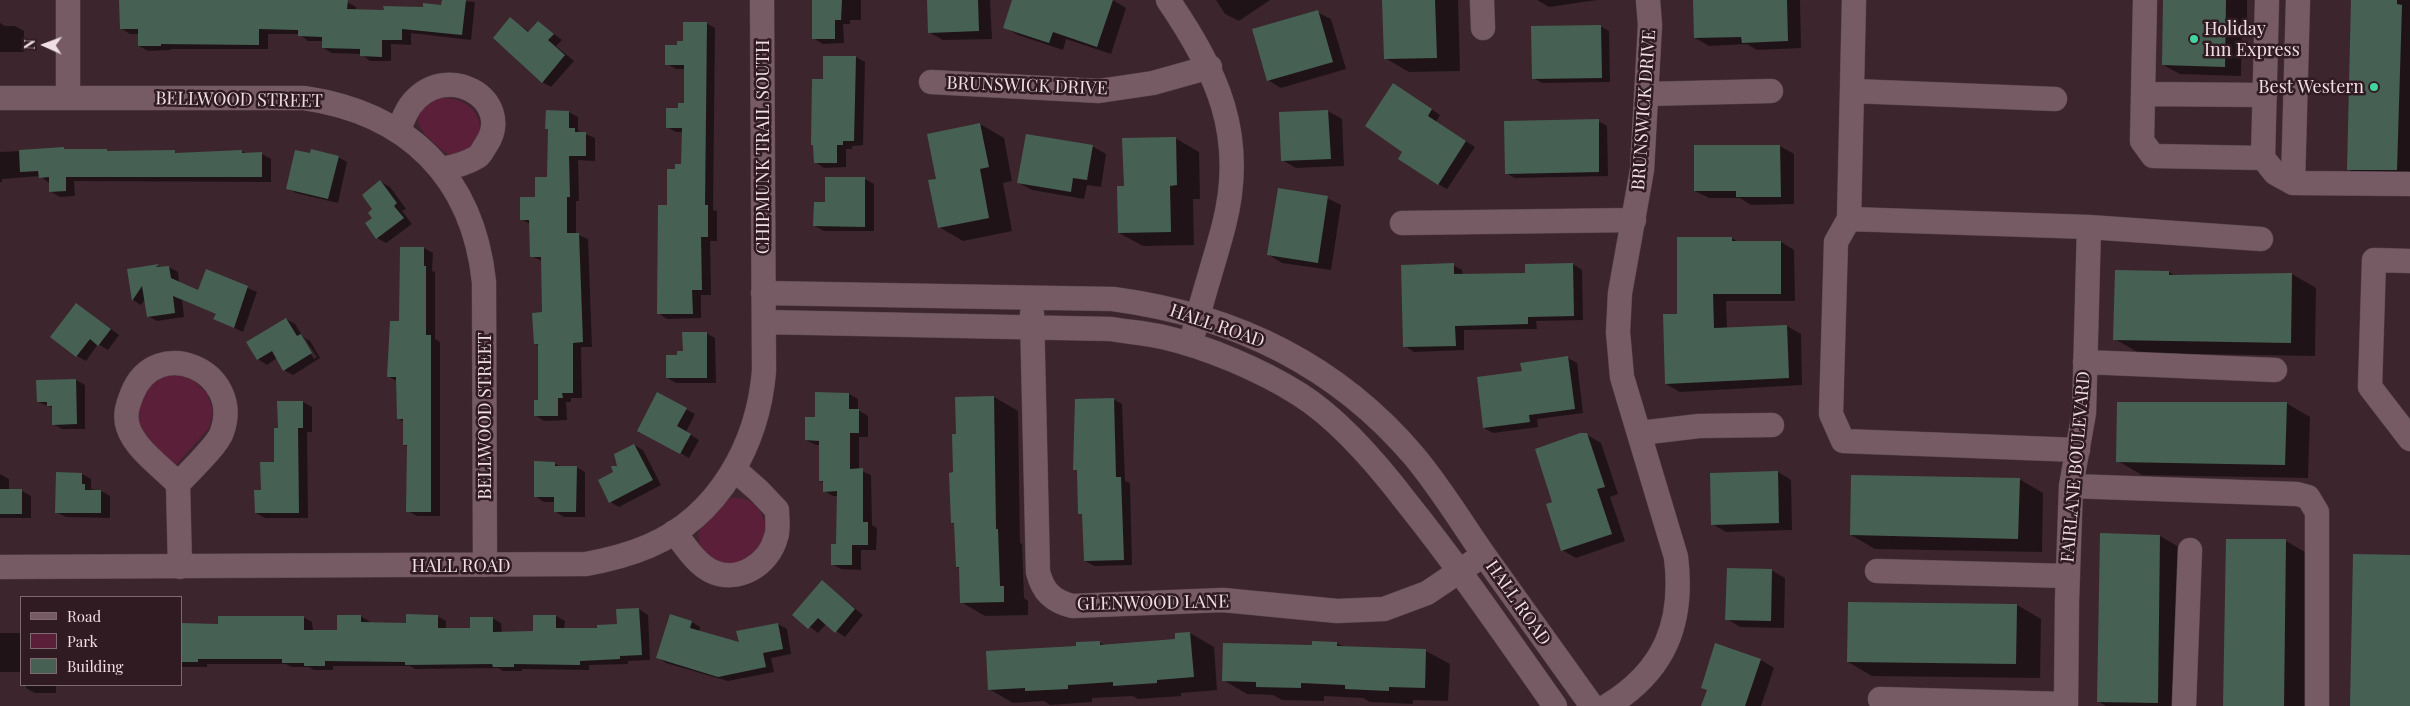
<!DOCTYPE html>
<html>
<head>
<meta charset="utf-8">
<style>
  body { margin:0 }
  #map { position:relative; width:2410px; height:706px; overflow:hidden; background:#3c252d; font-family:"Playfair Display",serif }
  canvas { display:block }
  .legend { position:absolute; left:20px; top:596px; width:162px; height:90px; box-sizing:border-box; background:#311b23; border:1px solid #7d6970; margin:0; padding:6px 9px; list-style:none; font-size:15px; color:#efdfe4 }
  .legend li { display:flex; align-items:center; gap:10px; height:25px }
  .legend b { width:25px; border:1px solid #7d6970 }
  .north { position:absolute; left:20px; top:20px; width:50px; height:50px; -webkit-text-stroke:4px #311b23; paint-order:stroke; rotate:272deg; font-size:14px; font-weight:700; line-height:20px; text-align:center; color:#efdfe4 }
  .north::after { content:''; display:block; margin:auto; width:18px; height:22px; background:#efdfe4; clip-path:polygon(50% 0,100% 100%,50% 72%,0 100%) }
</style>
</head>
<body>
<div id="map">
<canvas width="2410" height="706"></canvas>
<ul class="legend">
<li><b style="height:6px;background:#765b64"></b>Road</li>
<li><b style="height:14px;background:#5c1f39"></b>Park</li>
<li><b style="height:14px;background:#466154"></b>Building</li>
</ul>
<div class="north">N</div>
</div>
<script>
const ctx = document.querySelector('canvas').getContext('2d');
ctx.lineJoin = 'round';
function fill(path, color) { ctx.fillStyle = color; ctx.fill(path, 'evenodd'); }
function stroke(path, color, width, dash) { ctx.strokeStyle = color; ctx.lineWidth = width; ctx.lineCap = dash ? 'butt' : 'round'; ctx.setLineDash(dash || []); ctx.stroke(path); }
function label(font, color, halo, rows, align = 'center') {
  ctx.font = font + ' "Playfair Display",serif'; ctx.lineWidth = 5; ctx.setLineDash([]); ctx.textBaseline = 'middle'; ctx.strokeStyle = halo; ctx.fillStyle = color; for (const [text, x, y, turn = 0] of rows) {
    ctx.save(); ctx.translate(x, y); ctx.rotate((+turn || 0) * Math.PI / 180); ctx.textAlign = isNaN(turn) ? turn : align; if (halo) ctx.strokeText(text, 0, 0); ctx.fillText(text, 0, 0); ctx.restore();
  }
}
const green = new Path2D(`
  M439,98c34,-1 50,22 36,53l-25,5c-22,-17 -54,-42 -11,-58z
  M179,375l15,6 13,12 6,18 -4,17 -33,37c-10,-10 -25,-21 -32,-33 -13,-20 -1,-47 20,-55 4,-2 10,-1 15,-2z
  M731,498c7,0 16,0 23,6 9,7 15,25 11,36 -3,9 -16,17 -22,24 -7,0 -14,1 -20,0 -14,-2 -30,-21 -23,-35 5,-11 21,-24 31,-31z`);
const shadow = new Path2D(`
  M120,0l227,2 9,5v4l29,1 57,-6 1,-6 32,2 -4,38 -60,-7v12l-20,-1v17h-21l-9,-7 -29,-1 -9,-5v-7h-15l-9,-7h-31v15h-98v1l-22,1 -9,-5v-12h-9l-9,-6z
  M813,0h48v20h-11v4h-7l1,19 -21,1 -10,-6z
  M929,0h61l2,39 -49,1 -13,-7z
  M1013,0h100l13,8 -15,46 -45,-15 -3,11 -45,-15 -14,-8z
  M1216,0h54l-31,21 -14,-7z
  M1383,0h75l2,71 -51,1 -24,-14z
  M1537,0h60l-48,7z
  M1694,0h106l1,48 -44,2 -10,-6 -38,2 -14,-8z
  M2164,0h83v21h-5l-1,55 -61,-2 -17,-9z
  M2353,0h57v179h-45l-17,-10z
  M1317,12l14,7 15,50 -65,19 -13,-8z
  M510,19l20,13 8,-10 24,18 -6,6 18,15 -23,26 -9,-5z
  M0,23l5,3h10l9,5v21h-24z
  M706,23l9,5 -2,182 4,1v30h-7l1,54h-10v23l-34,1 -9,-6 19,-143 6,-4v-34h-7l-9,-5 12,-18 6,-4v-36h-9l-9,-5 11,-17z
  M1600,26l9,5 1,51 -68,1 -9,-5z
  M856,57l9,5 -2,83 -11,1v3h-6v18l-22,1 -9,-6 9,-82z
  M1402,90l38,25 -4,7 39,25 -28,42 -9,-5 -34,-33z
  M1328,111l14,8 2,47 -48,2 -14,-8 -2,-46z
  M569,112l9,5v14l17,7v23l-17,-1 1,41h-3v33l12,5 4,108h-11l1,51h-11v4h-5l1,18 -23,1 -9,-6 5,-14 -1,-55 -4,-3 8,-30 -1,-52 -11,-5 -1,-32 -9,-5 27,-41z
  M1598,121l9,5 1,50 -93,2 -9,-5z
  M980,124l24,14 8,43 -9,2 9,48 -49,10 -24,-14 -2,-47z
  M1175,138l24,14 1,47h-7l1,46 -51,1 -24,-13 6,-46z
  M1092,146l14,8 -5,33 -14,-2 -3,14 -52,-9 -13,-7z
  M1780,146l14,8v50l-43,1 -11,-7h-31l-14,-7z
  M63,149l4,2 39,-1 5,3 63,-1 5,2 63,-3 5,3h15l9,5v23l-197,-1 1,15 -15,1 -10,-6 -1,-8 -9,-7 -38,3v3h-2v-30z
  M338,157l9,5 -9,41 -42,-10 -9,-5z
  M865,179l9,5v47h-50l-9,-5 12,-22z
  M381,182l9,5 16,22 -4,2 10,13 -26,19 -9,-5 -3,-20z
  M1327,198l14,7 -10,65 -49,-7 -13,-8z
  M1731,238l8,4h42l13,8 1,51h-69l1,27 60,-2 14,8 1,51 -122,7 -14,-8 13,-69z
  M424,248l9,5 -1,18 3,1v67l5,3v174h-23l-9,-5 1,-64 -5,-2v-23l-6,-4v-36l-10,-6 13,-54z
  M1573,264l9,6 1,50 -47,1 1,8 -73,1v20l-50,2 -9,-6 48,-81 9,5 1,5 64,-1z
  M158,266l4,2 7,-1 9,5 1,11 19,8 9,-21 50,22 -14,40 -28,-13 2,-5 -35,-14 2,17 -27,4 -9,-5 -3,-17 -4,6 -8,-5 -4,-30z
  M2169,272l6,4 117,-2 24,14 -1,68 -176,-3 -24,-14z
  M77,304l42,31 -11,15 -10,-6 -12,17 -9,-5z
  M286,319l9,5 8,13 7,4 10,17 -27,17 -9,-5 -7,-12 -10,7 -9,-6zM302,339h3l12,18 -3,2z
  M706,333l9,5 1,45h-40l-9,-5 11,-22z
  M1568,358l9,5 6,50 -46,6 1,8 -45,6 -9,-5 39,-56z
  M76,380l9,5v44h-23l-9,-5v-16l-15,-6z
  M658,394l37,20 -9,18 13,8 -10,18 -50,-28z
  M849,394l9,5v11l10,6v21h-9v33l12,5 1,50 5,3 -1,22h-15v20l-20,-1 -9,-5 5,-18 1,-50h-5l-9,-5v-8l-4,-2v-36h-4l-10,-5 10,-22z
  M994,397l24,14 2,132 2,1 2,54 4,3v14l-43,1 -24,-14 -1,-33 -3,-2 -1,-42 -4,-2 2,-49z
  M1113,399l9,5 3,77 5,2 2,82 -38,1 -9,-5 -2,-46 -4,-2 -1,-42 -3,-2z
  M303,402l9,5v25h-5l1,86h-43l-9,-5 6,-21 14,-29 3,-34z
  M2286,403l24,14 -2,61 -166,-3 -24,-14z
  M1587,435l14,8 17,51 -8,3 15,44 -49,17 -14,-8z
  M634,445l9,5 18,35 -42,22 -9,-5 5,-29z
  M554,463l7,4h15l9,5v45h-21l-9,-6v-9h-11l-9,-6z
  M1778,472l13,8 1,50 -66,2 -14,-8z
  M0,474l9,5v10l13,2 9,5v22h-31z
  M82,474l9,5v10l10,2 9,5v22l-44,-1 -10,-5z
  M2019,479l24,14 -1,59 -167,-3 -24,-14z
  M2102,535l58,1 24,14 -2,156h-76l-8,-5z
  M2286,541l24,14 -3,151h-83z
  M1771,570l14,8 -1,50 -44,-1 -13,-8z
  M823,582l40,33 -18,22 -19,-13 -8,9 -24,-18z
  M2017,605l24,14 -1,59 -168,-2 -24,-14z
  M639,609l9,6 2,45 -22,1v3l-39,1v5l-67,-1v2h-19l-5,-3 -83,1 -5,-3h-77v4h-19l-5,-3h-17l-6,-3h-79v3h-26v-45l1,2 37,1 84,-8 9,5 1,9h25l22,-15 9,5v3h38l30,-8 9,5v8h26l20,-11 9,5 1,10h32l22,-17 9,5 -1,8h34l20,-4v-14z
  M692,622l8,5 -1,5 41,12 38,-20 9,5 4,25 -20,4 3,14 -46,9 -62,-18 -9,-6z
  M0,633h21v39h-21z
  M1190,633l24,14 3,43 -36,3v3l-43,3 -5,-3 -41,2v4l-42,3 -6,-4 -31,2 -24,-14 88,-42 22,-5 7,4 70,-6v-6z
  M1336,643l9,4 81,4 24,13 -2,37 -35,-1v4l-43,-2 -7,-4 -39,-2v5l-42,-1 -9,-5 -26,-1 -24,-14z
  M1716,645l45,15 13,8 -13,38h-58l5,-15 -6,-4z
  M26,685h30v8h-21l-9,-5z`);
const building = new Path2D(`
  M119,0h229l-1,9 37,1 -1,-4 40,1v-4l18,2 1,-5h24l-4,35 -60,-6v11h-20v17l-22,-1v-7l-38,-1v-11l-24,-1v-6l-39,-1v16l-98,-1v2h-23v-17h-18z
  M812,0h30l-1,20h-6v19h-23z
  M927,0h51l1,31 -51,2z
  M1012,0h101l-16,47 -44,-15 -4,11 -46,-15z
  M1382,0h53l2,58 -53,1z
  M1693,0h94l1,41 -46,2 -1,-6 -47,1z
  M2163,0h63l-1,67 -63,-2z
  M2351,0h46v4l5,1 -5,165h-50z
  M1318,10l15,52 -66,19 -15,-52z
  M510,17l18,15 10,-11 16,13 -6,6 17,15 -23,28 -49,-45z
  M683,22h24l-2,183h3v32h-7l1,53h-10l1,24h-36l1,-109h9v-36h8v-5h6l1,-36h-16v-20h12v-5h6v-38h-19v-20h12v-4h6z
  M1601,25l1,53 -70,1 -1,-53z
  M823,56h33l-2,85h-11v4h-6v18h-23l-1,-18h-2l1,-66h11z
  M1393,83l39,26 -4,7 38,25 -28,44 -40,-26 4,-7 -37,-26z
  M546,110l23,1v17h6v4h11v24h-17l1,41h-3v36h12l4,109 -10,1v50h-11l1,5h-5v18h-24v-16h4v-56h-4l-2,-31 10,-1 -1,-55h-11l-1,-37h-9v-23h15v-20h12l1,-48h-3z
  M1328,110l3,49 -50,2 -2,-49z
  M1599,119v53l-94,2 -1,-53z
  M980,123l9,44 -9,2 9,49 -51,10 -10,-48 8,-1 -9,-45z
  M1026,134l67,11 -6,35 -14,-2 -2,14 -54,-9z
  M1176,137l1,48 -7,1 1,46 -53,1 -1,-47h7l-2,-48z
  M1694,145h86l1,52h-45v-6h-42z
  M64,147v2h43v2l68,-1v3l67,-3v3l20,-1v25h-196v14l-17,1v-15l-10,1 -1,-7 -18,1 -1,-22z
  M311,149l28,7 -11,43 -42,-10 9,-39 15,3z
  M825,177h40v50l-52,-1 1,-24h11z
  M380,180l17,23 -3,3 10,12 -28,21 -11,-16 7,-5 -4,-5 4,-4 -10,-14z
  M1278,188l50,8 -10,67 -51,-8z
  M1677,237h55v4h49v53h-68l1,34 73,-3 2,53 -124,6 -2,-70h14z
  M400,247h24v19h2v69h5v177h-25l1,-67h-4v-26h-6l-1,-42h-9l3,-56h9z
  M1454,263v11l71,-1v-9l48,-1 1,53 -46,1v7l-73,2 1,20 -53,1 -2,-82z
  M159,264l-3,3 13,-1 2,12 27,12 8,-21 42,17 -14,42 -21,-9 3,-5 -43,-18 2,17 -28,4 -5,-31 -10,15 -5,-32z
  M2115,270l54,1v4l123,-2 -1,70 -178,-3z
  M76,303l35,26 -13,17 -8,-7 -14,18 -26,-20z
  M286,318l11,18 4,-2 11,19 -29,18 -11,-20 -15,9 -11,-18z
  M682,332h25v46h-41v-23h11v-4h6z
  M1568,356l7,53 -46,6 1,7 -47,6 -6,-51 45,-6 -2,-8z
  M76,379l1,45 -25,1v-19h-5v-4h-10l-1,-22z
  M657,392l30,16 -10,18 14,8 -11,20 -43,-23z
  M815,392l34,1v16h10v24h-9v36l13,-1v54h5v23h-16v20h-21v-21h5l1,-53 -14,1v-11h-4v-40l-14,-1v-23h10z
  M994,396l2,133h2l2,57h4v16l-44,1 -1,-36h-3l-2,-44h-3l-2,-50 4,-1 -1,-38h4l-1,-37z
  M1114,398l2,79h5l3,83 -40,1 -2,-47h-4l-1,-44h-4l2,-71z
  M277,401h26v27h-5l1,85h-44l-1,-23h7l-1,-28h14v-34h4z
  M2117,402h170l-2,63 -169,-3z
  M1580,433h7l18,54 -8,2 15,45 -51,17 -15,-47 6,-2 -17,-53z
  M634,444l19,36 -44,23 -11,-23 15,-8 -2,-6h6l-3,-12z
  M534,461l21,1v4h22l-1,46h-22v-15h-20z
  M1778,471l1,52 -68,2 -1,-52z
  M56,472l26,1v11h3v6h16v23h-46z
  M1851,475l169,3 -2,61 -168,-4z
  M0,489h22v25h-22z
  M2100,533l60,2 -2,168 -61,-1z
  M2226,539h60l-2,167h-61z
  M2353,554l57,1v151h-60z
  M1727,568l45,1 -1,52 -46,-1z
  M822,580l33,29 -20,24 -17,-15 -10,11 -16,-14z
  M1848,602l169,2 -1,60 -169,-2z
  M639,608l3,47 -22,1v3l-40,2v4l-66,-1v3h-21l-1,-3 -87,1v-3l-80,-1v5h-21v-3h-22v-4h-84v3h-17v-39l37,1v-8h86v14h33v-15h24v7l45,1v-9l32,1v13h32v-11h23v15l40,-1v-16h23v13h41v-3l20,-1 -1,-15z
  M670,614l22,7 -2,7 49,14 -3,-11 42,-8 5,26 -20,4 3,14 -48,10 -62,-19z
  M1190,632l4,45 -37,3v3l-44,3v-4l-45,3v4l-43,2v-3l-37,2 -2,-39 90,-5v-4l24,-1v4l75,-6v-6z
  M1312,641l25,1v4l89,3 -1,39 -36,-1v4l-44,-2v-4l-44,-2v5l-45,-1v-5l-34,-1 1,-38 89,2z
  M1715,643l46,16 -16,47h-44l6,-16 -6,-2z`);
const minor = new Path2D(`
  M68,0v98
  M1168,0c49,72 79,135 56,225 -9,35 -21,70 -30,106
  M1482,0l1,28
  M1854,0l-5,219 240,8 172,12
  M2145,0l-3,141 11,15 110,2 12,15 18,10 117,1
  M931,82l168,9 54,-8 57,-16
  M1853,91l202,8
  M1646,94l125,-3
  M2143,94l122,1
  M0,98h304c104,15 169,79 180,184l1,283
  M398,130c4,-7 7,-17 12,-24 35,-48 106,-6 76,39 -3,4 -5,10 -9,12 -11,7 -24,10 -36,12
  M2263,158l4,-158
  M2293,183l5,-183
  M1849,219l-13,23 -5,172 12,27 235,9
  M1402,223l232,-3
  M2410,261l-36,-1 -4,127 40,52
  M763,293l350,6c120,16 222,64 301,157 26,31 47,66 70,99 36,50 72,101 108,151
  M1032,314l6,258c5,20 15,29 34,34l151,-6 114,11 47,-2 43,-16 46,-31
  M764,322l347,7c17,3 35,4 52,8 44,10 98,33 136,57 40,25 80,72 109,110 52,65 99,134 147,202
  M2085,362l190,8
  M1640,433l59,-7 73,-1
  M178,484c10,-11 40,-39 44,-52 22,-61 -66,-99 -90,-38 -4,10 -8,21 -4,33 7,22 34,40 50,57l2,83
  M2071,486l226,8 11,3 9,15v194
  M674,532c11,13 21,31 37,39 26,13 58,-6 65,-34 3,-7 1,-18 1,-27l-18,-19 -25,-22
  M0,567l586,-3c22,-4 42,-9 63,-18 70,-30 109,-102 115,-175l-2,-371
  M1877,571l191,5
  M1880,699l186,5
  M1607,706c58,-35 77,-83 69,-149l-54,-180 -4,-45 2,-39 22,-123 8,-145 -2,-25
  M2066,706l1,-106 4,-114 13,-73 5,-186
  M2184,706l6,-156`);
const markers = [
  [2194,39,5,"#42d4a0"],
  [2374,87,5,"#42d4a0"]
];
const poiNames = [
  ["Holiday",2204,29],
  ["Inn Express",2204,50],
  ["Best Western",2364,87,"right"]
];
const streetNames = [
  ["BRUNSWICK DRIVE",1027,86,2],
  ["BELLWOOD STREET",239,100,1],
  ["BRUNSWICK DRIVE",1644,110,-86],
  ["CHIPMUNK TRAIL SOUTH",763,147,-90],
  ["HALL ROAD",1217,326,19],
  ["BELLWOOD STREET",485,416,-90],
  ["FAIRLANE BOULEVARD",2076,467,-85],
  ["HALL ROAD",461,566],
  ["GLENWOOD LANE",1153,603,-1],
  ["HALL ROAD",1518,603,55]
];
fill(green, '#5c1f39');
fill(shadow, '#0007');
fill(building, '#466154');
stroke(minor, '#57444b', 25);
stroke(minor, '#765b64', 24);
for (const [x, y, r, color] of markers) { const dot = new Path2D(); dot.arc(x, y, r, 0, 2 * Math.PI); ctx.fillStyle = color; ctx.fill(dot); stroke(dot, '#311b23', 2); }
label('18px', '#efdfe4', '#311b23', poiNames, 'left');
label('18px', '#efdfe4', '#311b23', streetNames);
</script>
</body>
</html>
